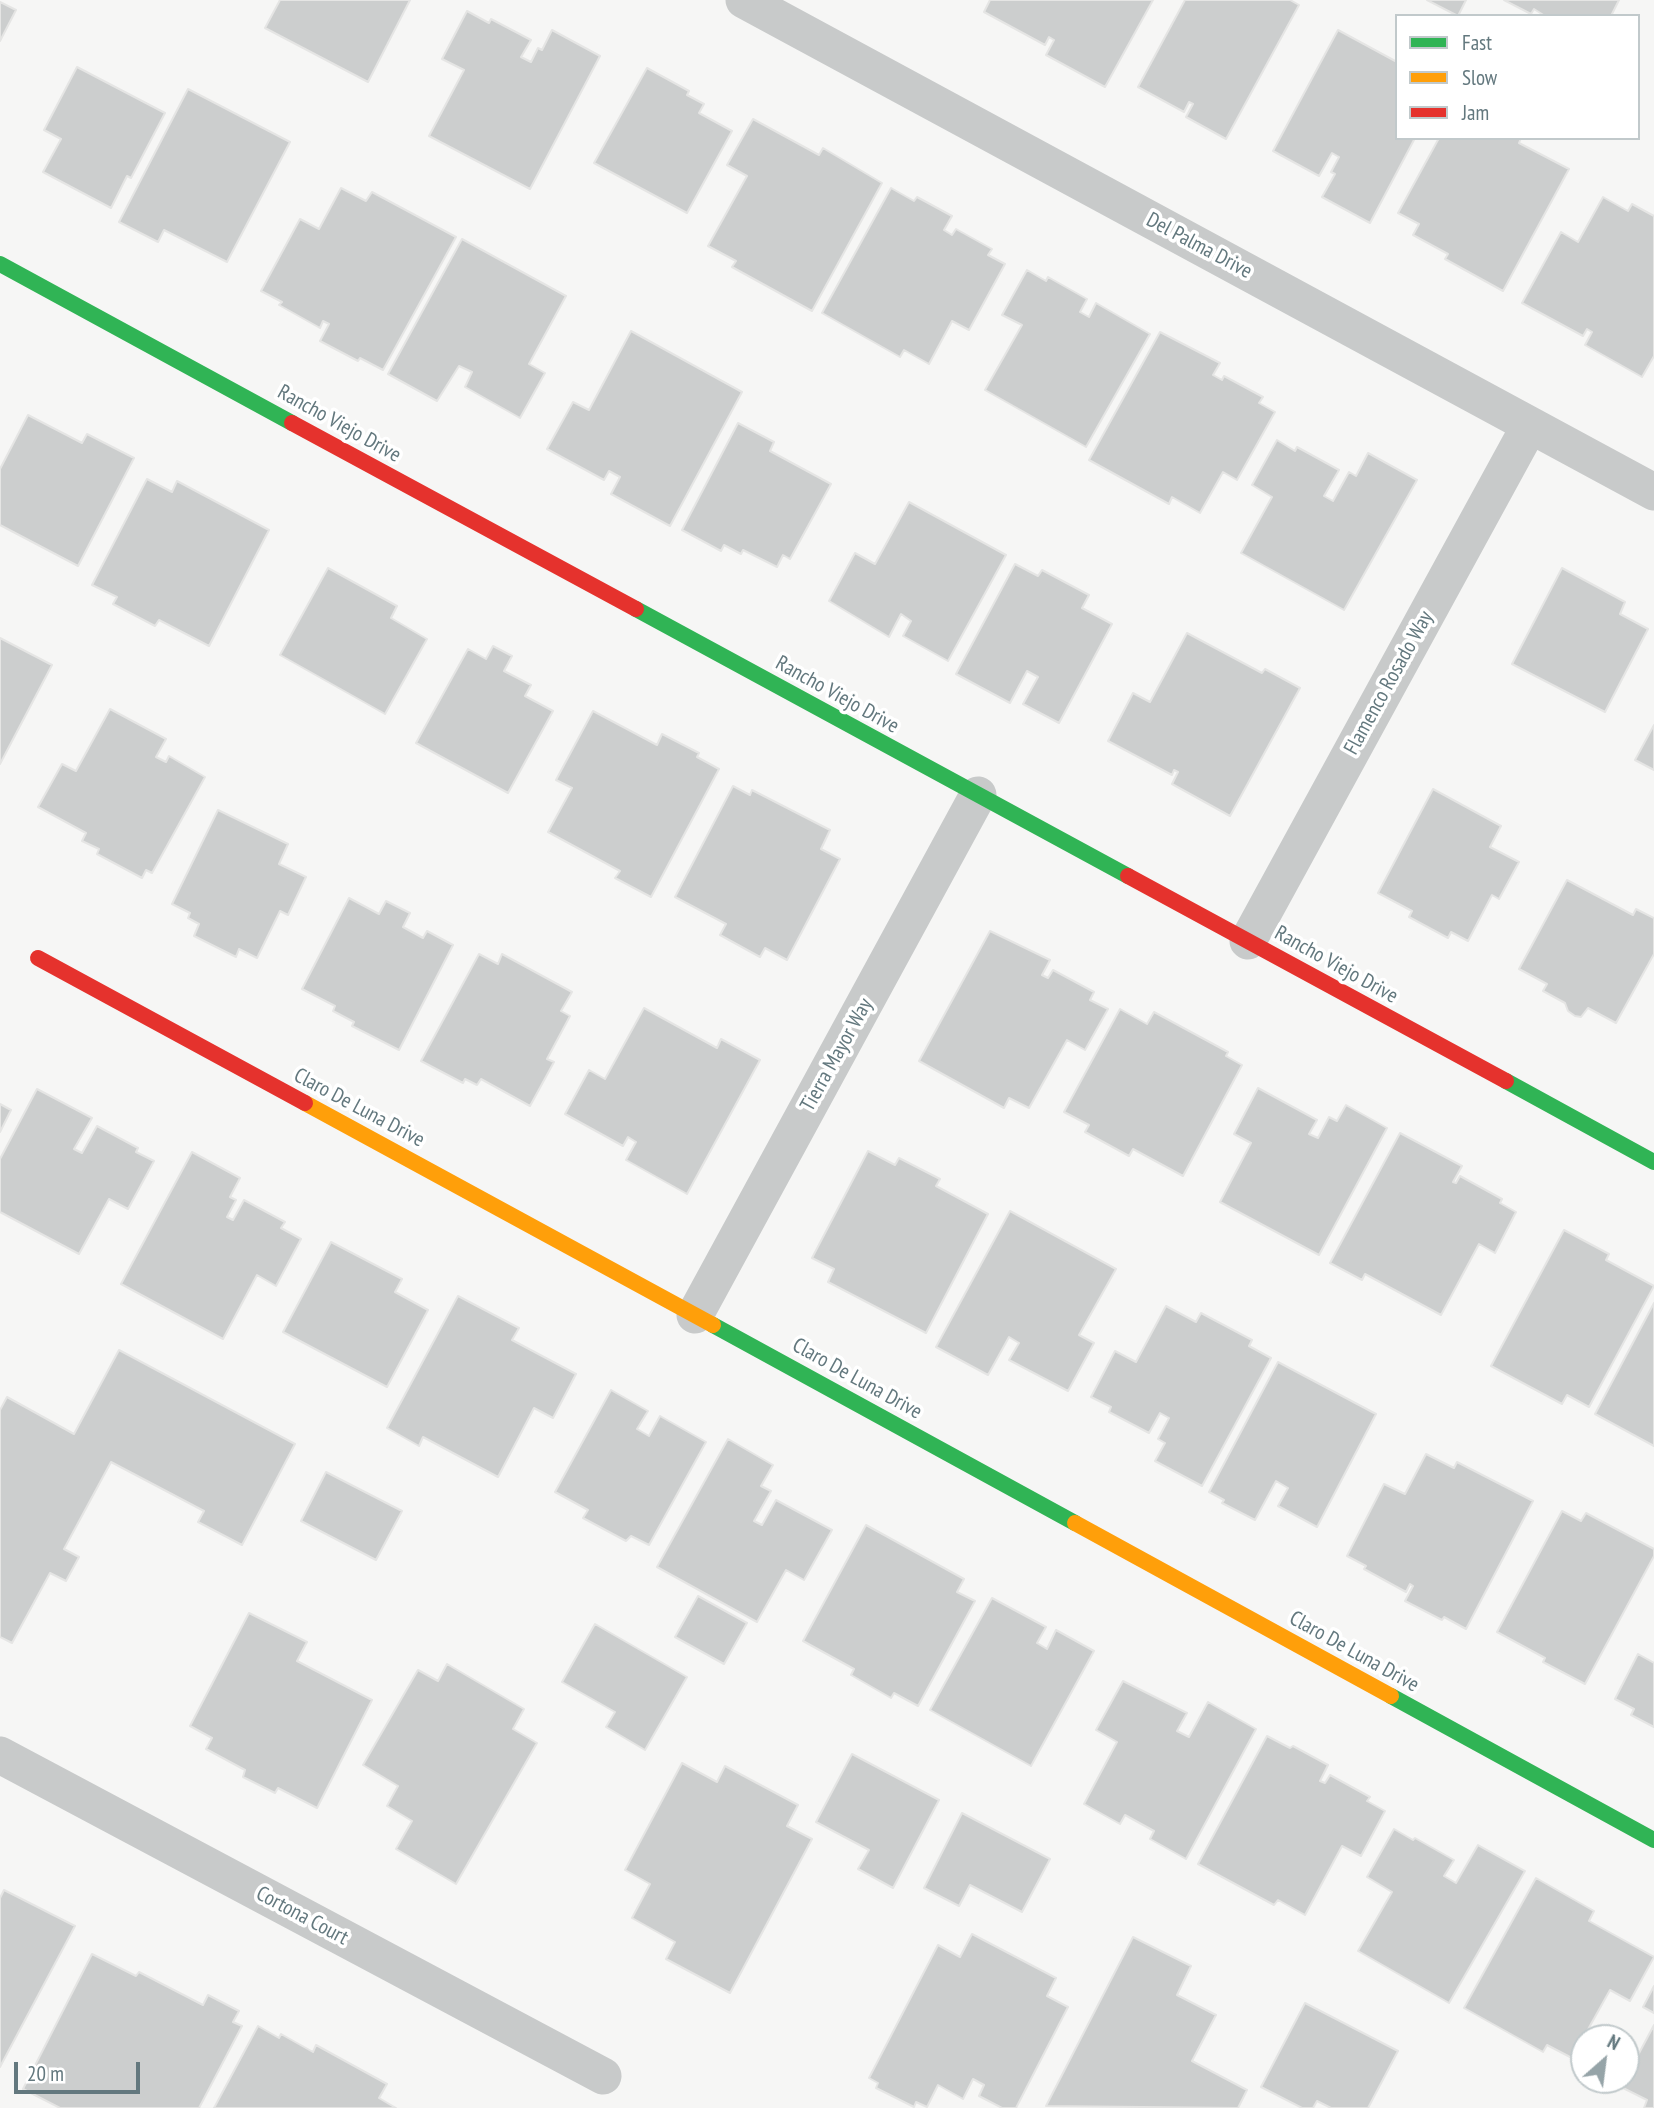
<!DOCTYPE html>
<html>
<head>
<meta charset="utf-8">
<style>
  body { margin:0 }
  #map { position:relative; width:1654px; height:2108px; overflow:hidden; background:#f6f6f5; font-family:"PT Sans Narrow",sans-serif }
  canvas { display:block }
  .legend { position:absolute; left:1395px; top:14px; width:245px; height:126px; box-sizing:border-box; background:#fff; border:2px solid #c1c9cb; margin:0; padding:9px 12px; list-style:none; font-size:21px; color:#63787e }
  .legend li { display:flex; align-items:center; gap:14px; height:35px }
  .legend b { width:35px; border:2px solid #c1c9cb }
  .north { position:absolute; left:1570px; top:2024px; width:70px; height:70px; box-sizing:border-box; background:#fff; border:2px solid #c1c9cb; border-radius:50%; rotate:28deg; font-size:19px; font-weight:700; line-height:28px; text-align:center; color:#63787e }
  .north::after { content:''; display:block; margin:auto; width:24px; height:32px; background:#96a4a8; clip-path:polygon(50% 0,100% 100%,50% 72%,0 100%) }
  .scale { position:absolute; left:14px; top:2062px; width:126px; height:32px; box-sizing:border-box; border:4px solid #63787e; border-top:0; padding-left:9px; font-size:21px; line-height:24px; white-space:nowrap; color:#63787e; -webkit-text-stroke:5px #fff; paint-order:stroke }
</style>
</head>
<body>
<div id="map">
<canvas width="1654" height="2108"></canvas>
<ul class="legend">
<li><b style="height:9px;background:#30b455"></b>Fast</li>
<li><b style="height:9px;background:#ff9f0a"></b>Slow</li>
<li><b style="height:9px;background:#e5322d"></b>Jam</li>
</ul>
<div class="north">N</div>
<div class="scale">20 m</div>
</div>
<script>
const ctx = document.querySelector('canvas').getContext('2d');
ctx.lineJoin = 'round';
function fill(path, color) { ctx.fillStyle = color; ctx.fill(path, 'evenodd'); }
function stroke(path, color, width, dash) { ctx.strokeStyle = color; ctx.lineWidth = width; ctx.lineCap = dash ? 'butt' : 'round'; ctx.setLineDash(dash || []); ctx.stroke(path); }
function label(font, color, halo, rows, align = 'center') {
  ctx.font = font + ' "PT Sans Narrow",sans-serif'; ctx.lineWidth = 7; ctx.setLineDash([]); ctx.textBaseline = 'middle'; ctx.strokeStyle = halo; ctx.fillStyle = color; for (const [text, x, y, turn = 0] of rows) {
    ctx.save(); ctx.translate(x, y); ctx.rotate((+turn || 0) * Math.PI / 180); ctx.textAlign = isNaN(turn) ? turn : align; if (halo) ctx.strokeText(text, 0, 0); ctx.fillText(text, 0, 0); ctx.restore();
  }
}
const building = new Path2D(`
  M280,0h130l-42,82 -103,-54z
  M990,0h163l-48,87 -59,-32 8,-15 -5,-3 -4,8 -61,-33z
  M1185,0h105l9,5 -73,134 -40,-22 7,-13 -4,-2 -5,10 -46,-25z
  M1427,0h39l-8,16z
  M1504,0h115l-8,16h-66l-11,-7 -3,5z
  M0,2l16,8 -16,31z
  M467,11l22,12 2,-4 40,21 -10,17 10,5 7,-14 4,2 10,-20 48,26 -70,133 -101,-53 35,-66 -22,-11z
  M1338,30l59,32v76h18l-45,85 -48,-26 13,-23 -4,-2 8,-15 -7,-4 -13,23 -46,-25z
  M77,67l88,46 -34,65 -4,-2 -16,32 -68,-36 18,-33 -17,-9z
  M647,68l42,23 -2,4 17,9 -5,9 33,18 -45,82 -93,-50z
  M188,89l102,53 -63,120 -63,-32 -6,12 -39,-20z
  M753,119l66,36 4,-7 59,35 -70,128 -80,-44 4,-6 -28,-15 39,-70 -20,-11z
  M1439,138h82l-2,5 50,26 -66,122 -58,-32 3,-5 -35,-19 6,-11 -21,-11z
  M341,188l25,13 6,-9 84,45 -73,133 -23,-12 -2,3 -38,-20 9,-17 -6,-3 -3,7 -41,-23 3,-3 -21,-11 39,-72 19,10z
  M891,188l23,13 3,-4 35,19 -8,14 8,5 4,-6 36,20 -4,6 17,9 -36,66 -17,-9 -23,43 -25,-14 -4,7 -78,-44z
  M1603,197l25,14 4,-7 22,12v140l-12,21 -57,-32 7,-13 -5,-3 -4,7 -61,-33 39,-71 17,10z
  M462,239l104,57 -37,68 16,9 -25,45 -55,-31 7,-15 -13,-6 -22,35 -49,-27z
  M1027,270l19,11 2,-4 39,22 -7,13 9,5 7,-14 54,31 -64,113 -101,-57 37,-65 -20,-10z
  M631,331l111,61 -72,134 -59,-32 9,-17 -11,-6 -5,9 -57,-31 26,-47 16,8z
  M1160,332l60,31 -7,12 9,5 2,-4 39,21 -4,6 16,9 -38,68 -14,-8 -23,41 -28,-16 -3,7 -80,-44z
  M28,415l54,28 5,-9 47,24 -56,108 -78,-41v-56z
  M738,423l36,19 -4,9 61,33 -41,75 -7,-4 -6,12 -34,-17 -2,4 -17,-9 -3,6 -39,-21z
  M1277,440l18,11 2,-4 42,23 -15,26 9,5 16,-29 7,4 12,-23 49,27 -73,130 -103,-57 31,-56 -20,-12z
  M147,479l25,13 5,-11 92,49 -60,116 -50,-26 -4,6 -42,-22 4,-7 -25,-12z
  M909,502l97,53 -58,106 -45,-25 8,-15 -10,-7 -12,23 -60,-36 26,-48 20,11z
  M1015,564l23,12 4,-6 47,25 -7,13 30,16 -53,99 -36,-19 15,-27 -11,-6 -17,32 -54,-29z
  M328,568l69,38 -6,12 36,21 -42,75 -105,-59z
  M1562,568l63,34 -5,12 28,15 -43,83 -93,-48z
  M1187,633l75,40 3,-4 35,19 -70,128 -58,-32 6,-12 -4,-2 -2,5 -64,-34 25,-48 17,9z
  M0,638l52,27 -52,99z
  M493,646l19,10 -8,15 27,14 -6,11 28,15 -45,82 -92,-50 52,-94 18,10z
  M110,709l56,30 -10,18 10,5 3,-6 36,21 -53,96 -6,-3 -4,8 -45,-24 2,-5 -17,-8 4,-8 -48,-26 24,-43 14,7z
  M593,711l64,34 5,-11 37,19 -2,4 22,12 -68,128 -36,-19 5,-7 -72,-39 24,-44 -16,-8z
  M1654,725v45l-19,-10z
  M733,786l17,9 2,-5 78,40 -9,19 19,10 -53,101 -22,-12 -5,9 -40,-22 6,-11 -51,-27z
  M1433,789l68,37 -11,21 29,15 -20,37 -7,-4 -24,46 -17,-9 -3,6 -39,-21 3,-6 -34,-18z
  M218,810l70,34 -9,20 27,13 -18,38 -8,-4 -23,47 -18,-9 -3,8 -42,-21 5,-12 -11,-6 2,-5 -18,-9z
  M1567,880l66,35 3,-6 18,9v36l-38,69 -28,-15 -7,9 -6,-1 -7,-5 -3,-8 -22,-12 4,-7 -28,-15z
  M349,898l30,16 7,-13 24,12 -7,14 20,11 4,-7 26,14 -54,105 -47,-24 2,-4 -21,-11 2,-5 -33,-17z
  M990,931l60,29 -8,15 6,3 5,-8 41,22 -4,8 18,9 -23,41 -18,-10 -38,68 -20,-10 -5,10 -85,-47z
  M479,954l19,10 4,-10 70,38 -11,19 9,5 -23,43 7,3 -24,44 -49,-27 -4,6 -12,-6 -2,4 -42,-22z
  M644,1008l73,40 4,-9 39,21 -73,134 -61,-34 10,-18 -8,-5 -5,9 -58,-32 24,-44 16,9z
  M1120,1009l27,15 7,-12 74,40 -2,4 16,9 -59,111 -50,-27 -4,7 -44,-24 4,-7 -25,-13z
  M1258,1088l59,32 -8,14 9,4 11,-21 8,4 9,-16 41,23 -68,127 -99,-53 31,-59 -17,-9z
  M37,1089l55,29 -18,31 8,4 15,-27 41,22 -2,4 18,9 -26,48 -19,-10 -30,55 -79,-42v-53z
  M0,1104l11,6 -11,22z
  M1400,1133l62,33 -9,16 3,1 4,-7 42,23 -2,4 16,9 -21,41 -16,-9 -38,71 -76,-41 -3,6 -32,-17z
  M868,1151l27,14 4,-7 41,21 -4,7 52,28 -62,119 -98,-51 6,-13 -22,-11z
  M192,1152l48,26 -10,19 6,3 -9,17 6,3 11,-20 41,22 -4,6 20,11 -25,47 -19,-11 -34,64 -102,-55z
  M1010,1211l106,58 -37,66 15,8 -26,48 -59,-31 10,-17 -10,-6 -21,38 -52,-28z
  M1564,1230l45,24 -3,6 48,26 -65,121 -22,-12 -5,9 -71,-38z
  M331,1242l71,37 -7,13 33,18 -41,77 -104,-55z
  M458,1296l61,32 -7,12 64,34 -23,44 -19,-10 -36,69 -75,-40 -4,9 -32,-18z
  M1654,1303v143l-59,-32z
  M1166,1306l30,16 5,-9 51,27 -3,6 22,12 -69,128 -47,-25 10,-18 -7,-4 11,-21 -9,-5 -11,20 -40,-21 2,-5 -20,-10 24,-46 21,11z
  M119,1350l176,94 -53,101 -44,-23 6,-11 -93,-49 -47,87 15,8 -13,24 -16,-8 -38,70 -12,-6v-227l7,-13 67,37z
  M1278,1362l98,52 -59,113 -39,-21 10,-18 -12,-7 -21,39 -33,-17 2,-3 -15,-8z
  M611,1390l37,21 -11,18 12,7 11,-20 46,26 -57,103 -18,-9 -5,5 -43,-23 5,-8 -33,-18z
  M728,1439l45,26 -12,21 10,5 -17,30 8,4 14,-25 56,30 -28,50 -18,-10 -29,52 -100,-55z
  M1426,1454l28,14 3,-6 76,39 -67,128 -22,-12 -2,3 -37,-19 8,-15 -3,-2 -4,8 -42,-23 2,-3 -19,-10 37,-72 21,10z
  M326,1472l76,39 -26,49 -75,-39z
  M1562,1511l19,10 5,-8 68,36v7l-69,128 -42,-22 2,-4 -48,-26z
  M866,1525l98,54 -7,13 18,9 -57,105 -24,-13 -3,5 -40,-23 3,-6 -51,-28z
  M698,1596l49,27 -23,41 -49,-27z
  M992,1598l54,29 -9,16 10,6 9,-19 38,21 -63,115 -101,-56z
  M249,1613l58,29 -10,19 75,39 -55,108 -39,-20 -3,5 -32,-16 2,-7 -39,-21 6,-11 -22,-12z
  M595,1624l92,53 -42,73 -39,-23 9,-15 -53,-30z
  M1638,1654l16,9v64l-23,-12 3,-6 -19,-10z
  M447,1664l77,45 -11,20 24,14 -81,141 -60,-35 16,-28 -25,-15 11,-20 -35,-21 55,-95 20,11z
  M1123,1681l64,32 -10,18 12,6 19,-35 48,27 -70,130 -36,-20 4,-8 -29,-16 -5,9 -36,-20 33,-62 -21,-12z
  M1267,1736l23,12 3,-2 35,19 -8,16 5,2 5,-8 40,22 -3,4 18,10 -24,45 -19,-10 -37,69 -27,-15 -4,5 -76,-41z
  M852,1754l87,46 -46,88 -35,-19 11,-19 -53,-28z
  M682,1763l35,19 8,-16 73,39 -11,21 25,13 -82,154 -64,-34 9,-17 -43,-24 18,-34 -25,-14z
  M962,1813l88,46 -28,53 -52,-27 -11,21 -35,-18z
  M1394,1829l19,11 2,-2 39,22 -10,16 12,7 22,-38 47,26 -76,132 -91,-52 34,-59 -25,-15z
  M1536,1878l58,33 -5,10 65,36 -24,44 -20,-11 -38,68 -25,-13 -4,7 -79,-44z
  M4,1890l71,36 -75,141v-169z
  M972,1934l84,44 -9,18 21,11 -52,101h-14l-23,-12 5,-11 -11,-6 -10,20 -25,-14 -11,22 -11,-5 -2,5 -38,-19 2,-5 -9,-5 69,-133 22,12z
  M1133,1937l58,29 -14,29 39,20 -24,46 55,29 -9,18 -192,-2z
  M92,1954l44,22 3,-4 64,33 5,-10 31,16 -6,11 9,4 -43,82h-139l-37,-19z
  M1654,1986v27l-11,-6z
  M1305,2003l93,48 -30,57h-37l-14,-7 -4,7h-11l-41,-21z
  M1654,2025v83h-10l3,-8 -26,-13z
  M258,2026l21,12 2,-4 32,18 3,-7 71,39 -8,14 17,10h-182z`);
const street = new Path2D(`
  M744,0l910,492
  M1248,941l282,-516
  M695,1315l283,-520
  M0,1755l603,321`);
const fast = new Path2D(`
  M0,264l292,159
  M636,609l492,267
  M1506,1081l148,81
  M713,1325l362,198
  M1391,1696l263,144`);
const slow = new Path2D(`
  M305,1103l408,222
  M1075,1523l316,173`);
const jam = new Path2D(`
  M292,423l344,186
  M1128,876l378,205
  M38,958l267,145`);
const streetNames = [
  ["Del Palma Drive",1199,246,28],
  ["Rancho Viejo Drive",339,424,29],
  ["Flamenco Rosado Way",1389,683,-61],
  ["Rancho Viejo Drive",837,695,29],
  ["Rancho Viejo Drive",1336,965,29],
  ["Tierra Mayor Way",837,1055,-61],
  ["Claro De Luna Drive",359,1108,28],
  ["Claro De Luna Drive",857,1379,29],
  ["Claro De Luna Drive",1354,1652,29],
  ["Cortona Court",302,1916,28]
];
fill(building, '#cccece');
stroke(building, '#e5e5e4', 2);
stroke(street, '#c8caca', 37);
stroke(fast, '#30b455', 16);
stroke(slow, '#ff9f0a', 16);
stroke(jam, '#e5322d', 16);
label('21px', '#63787e', '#fff', streetNames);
</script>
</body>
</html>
